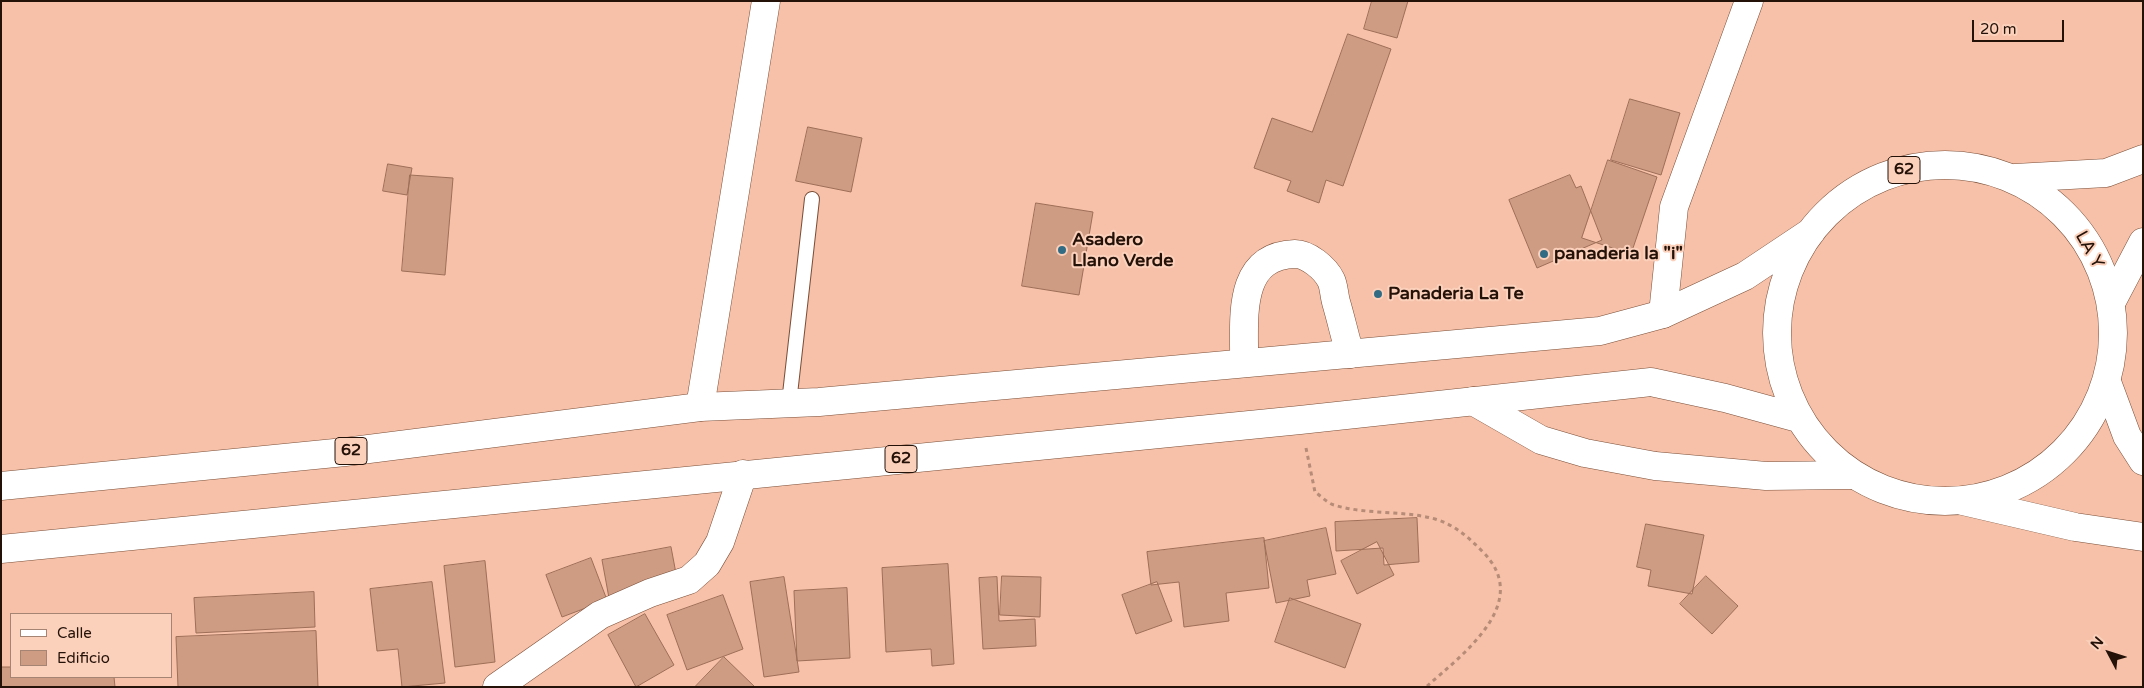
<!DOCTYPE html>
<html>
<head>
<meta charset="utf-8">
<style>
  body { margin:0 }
  #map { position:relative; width:2144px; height:688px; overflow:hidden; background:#f6c1a8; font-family:"Varela Round",sans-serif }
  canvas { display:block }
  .frame { position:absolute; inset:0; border:2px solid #241108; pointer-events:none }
  .legend { position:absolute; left:10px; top:613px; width:162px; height:65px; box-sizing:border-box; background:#fcd1bc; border:1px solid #a68474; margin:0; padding:6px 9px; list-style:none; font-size:15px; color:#241108 }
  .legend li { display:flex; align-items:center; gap:10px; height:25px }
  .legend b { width:25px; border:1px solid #a68474 }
  .north { position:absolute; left:2084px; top:628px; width:50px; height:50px; -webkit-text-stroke:4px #fcd1bc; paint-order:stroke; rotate:310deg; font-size:14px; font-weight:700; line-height:20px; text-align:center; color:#241108 }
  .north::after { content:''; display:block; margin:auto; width:18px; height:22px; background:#241108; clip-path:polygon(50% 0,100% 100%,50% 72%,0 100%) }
  .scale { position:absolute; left:1972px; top:20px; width:92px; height:22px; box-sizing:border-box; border:2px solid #241108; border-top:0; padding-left:6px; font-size:15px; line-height:18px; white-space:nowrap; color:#241108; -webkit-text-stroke:4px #fcd1bc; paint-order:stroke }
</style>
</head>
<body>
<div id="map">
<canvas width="2144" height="688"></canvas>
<div class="frame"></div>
<ul class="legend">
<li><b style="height:6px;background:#fff"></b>Calle</li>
<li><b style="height:14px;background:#ce9b83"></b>Edificio</li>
</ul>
<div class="north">N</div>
<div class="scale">20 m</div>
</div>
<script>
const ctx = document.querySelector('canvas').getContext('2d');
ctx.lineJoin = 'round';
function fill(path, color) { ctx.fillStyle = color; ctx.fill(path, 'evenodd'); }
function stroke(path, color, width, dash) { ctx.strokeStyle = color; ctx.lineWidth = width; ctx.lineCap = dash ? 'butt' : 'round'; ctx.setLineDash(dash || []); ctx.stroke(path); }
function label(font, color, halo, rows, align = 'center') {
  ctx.font = font + ' "Varela Round",sans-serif'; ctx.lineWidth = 4; ctx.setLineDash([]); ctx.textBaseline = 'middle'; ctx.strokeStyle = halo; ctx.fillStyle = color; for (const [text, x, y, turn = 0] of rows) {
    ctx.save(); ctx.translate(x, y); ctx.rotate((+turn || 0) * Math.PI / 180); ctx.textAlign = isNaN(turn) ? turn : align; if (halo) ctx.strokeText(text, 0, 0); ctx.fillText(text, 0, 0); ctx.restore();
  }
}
const building = new Path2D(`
  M1372,1h36l-11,37 -33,-9z
  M1348,34l43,15 -48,137 -17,-6 -7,23 -32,-12 4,-10 -37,-13 18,-50 40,14z
  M1630,99l50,14 -19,62 -50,-15z
  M808,127l54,11 -11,54 -55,-11z
  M1608,160l49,17 -26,77 -49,-16z
  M388,164l24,4 -5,27 -24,-4z
  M410,175l43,3 -8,97 -43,-4z
  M1570,175l6,13 5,-2 21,54 -65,28 -28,-68z
  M1036,203l57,9 -14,83 -57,-9z
  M1417,518l2,44 -35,3 -1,-17 -47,3 -1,-29z
  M1646,524l58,11 -12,59 -44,-8 3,-16 -14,-3z
  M1326,528l10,46 -29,6 3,16 -34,7 -12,-62z
  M1264,538l5,50 -43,5 3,28 -45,6 -5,-45 -28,3 -4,-33z
  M1377,542l17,33 -37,19 -16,-33z
  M671,547l7,37 -69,14 -7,-38z
  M591,558l16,42 -45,17 -16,-42z
  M485,561l10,101 -40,5 -11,-101z
  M948,564l6,100 -22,2 -1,-17 -45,3 -4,-84z
  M1002,576l39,1 -1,40 -40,-2z
  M1706,576l32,30 -26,28 -32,-30z
  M784,577l15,95 -35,5 -14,-95z
  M997,577l2,44 36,-2 1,27 -53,3 -4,-71z
  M432,582l13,101 -43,4 -4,-38 -21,2 -7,-62z
  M1157,582l15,39 -36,13 -14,-39z
  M847,588l3,70 -53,3 -3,-70z
  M314,592l1,35 -119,6 -2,-35z
  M723,595l20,54 -56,21 -20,-55z
  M1290,598l71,26 -16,44 -70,-26z
  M645,614l29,51 -38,22 -28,-52z
  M316,631l2,56h-140l-2,-50z
  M724,657l31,30h-60z
  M1,667h10v10h103l1,10h-114z`);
const path = new Path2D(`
  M1306,448l9,44c6,4 12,11 19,13 32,10 69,5 101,14 20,6 33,18 47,32 52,51 -19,103 -56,136`);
const lane = new Path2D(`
  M789,403l23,-204`);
const street = new Path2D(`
  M1663,314l11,-107 75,-206
  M1244,363c1,-42 -9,-107 51,-109 13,0 30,14 36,26 3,6 3,15 5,22 5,17 9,35 14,52
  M1473,401l68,39 44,13 70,13 111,10 85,-1
  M700,407l66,-406
  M497,687l103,-72 50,-22 39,-13 18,-16 13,-22 23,-68`);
const primary = new Path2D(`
  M2015,178l91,-5 37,-14
  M2112,301l31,-59
  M2107,382l20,54 16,25
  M1963,501l112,26 68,10`);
const highway = new Path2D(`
  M1777 333a168 168 0 1 1 336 0a168 168 0 1 1-336 0Z
  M1,486l344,-34 355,-45 119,-5 781,-71 63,-17 82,-38 66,-44
  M1,549l1299,-129 351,-38 74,16 73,20`);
const markers = [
  [1062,250,5,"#316c84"],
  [1544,254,5,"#316c84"],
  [1378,294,5,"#316c84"]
];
const shields = [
  [1904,170,32],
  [351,451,32],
  [901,459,32]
];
const shieldNames = [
  ["62",1904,170],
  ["62",351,451],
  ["62",901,459]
];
const poiNames = [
  ["Asadero",1072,240],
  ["Llano Verde",1072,261],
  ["panaderia la \"i\"",1554,254],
  ["Panaderia La Te",1388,294]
];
const streetNames = [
  ["LA Y",2089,250,61]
];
fill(building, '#ce9b83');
stroke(building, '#9e6e57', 1);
stroke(lane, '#7b4e38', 16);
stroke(street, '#7b4e38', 29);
stroke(primary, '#7b4e38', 29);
stroke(highway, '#7b4e38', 29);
stroke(path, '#b68b77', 3, [4, 4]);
stroke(lane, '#fff', 14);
stroke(street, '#fff', 28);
stroke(primary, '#fff', 28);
stroke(highway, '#fff', 28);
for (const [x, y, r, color] of markers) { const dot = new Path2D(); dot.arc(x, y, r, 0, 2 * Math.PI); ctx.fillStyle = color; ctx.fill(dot); stroke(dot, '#fcd1bc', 2); }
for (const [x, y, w] of shields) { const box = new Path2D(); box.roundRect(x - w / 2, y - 13.5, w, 27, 4); ctx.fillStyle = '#fcd1bc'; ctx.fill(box); stroke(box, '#241108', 1); }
label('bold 16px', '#241108', null, shieldNames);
label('bold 18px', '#241108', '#fcd1bc', poiNames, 'left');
label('18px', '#241108', '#fcd1bc', streetNames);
</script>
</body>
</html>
